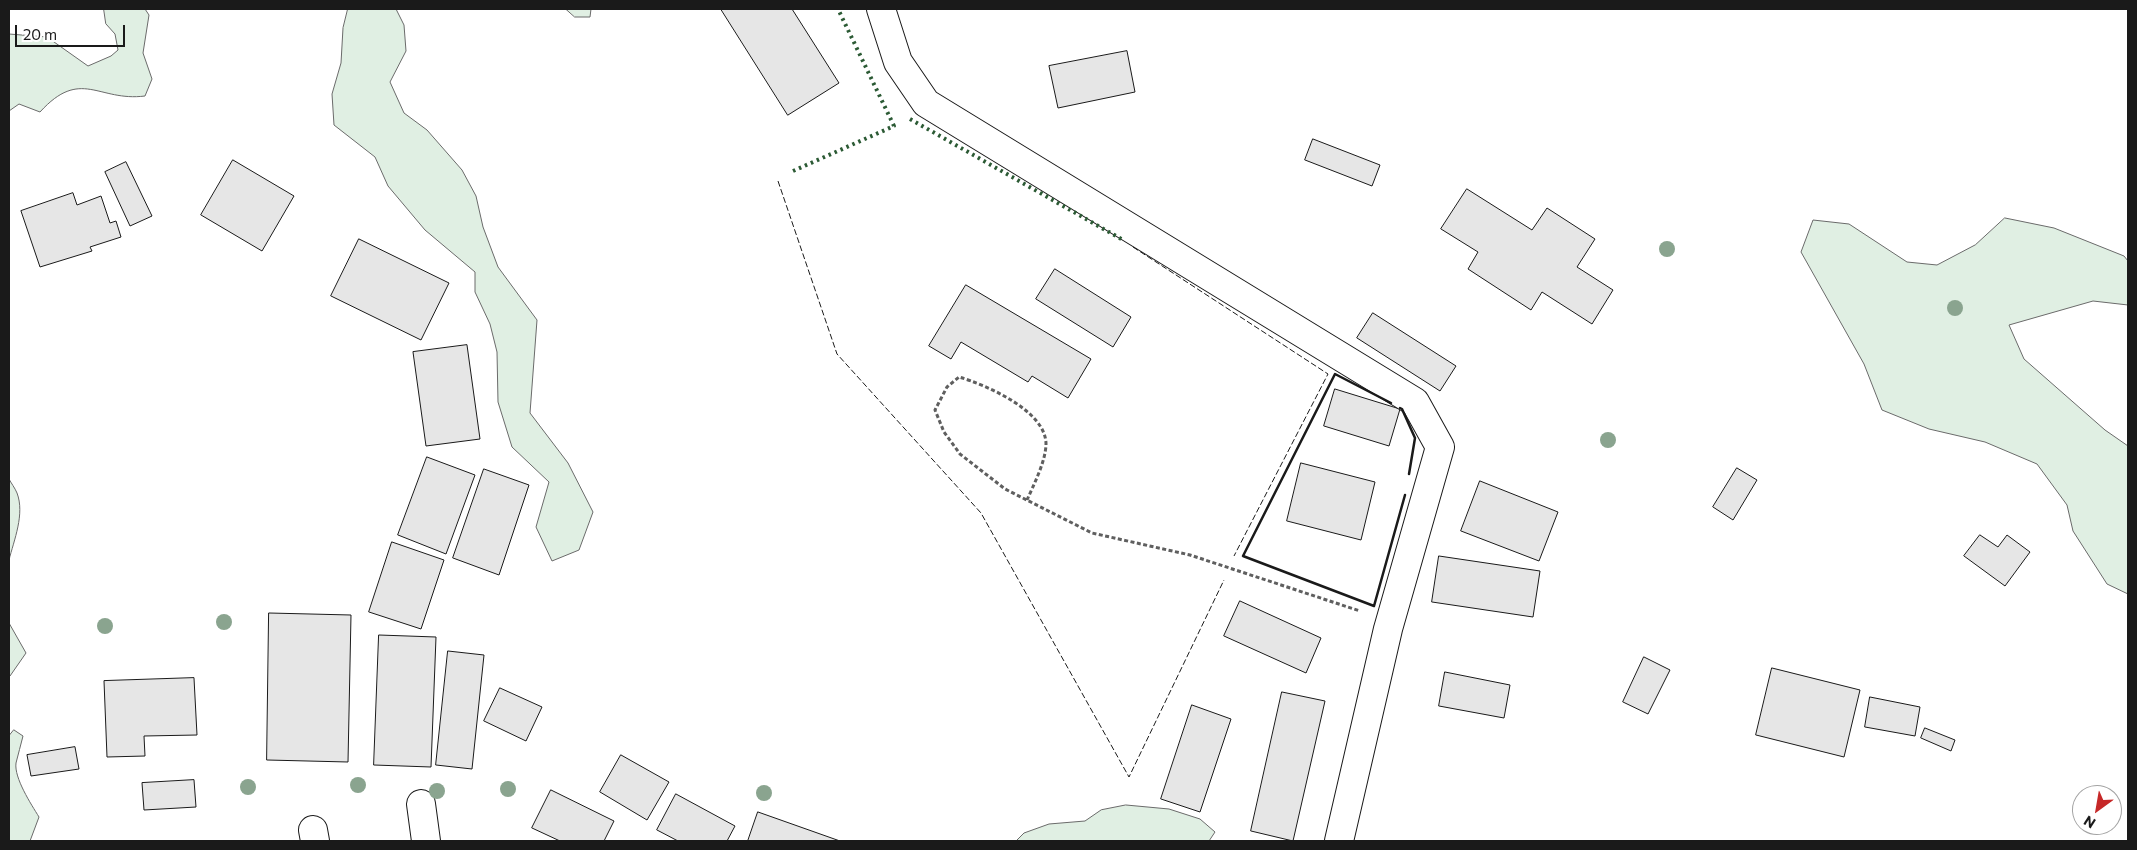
<!DOCTYPE html>
<html>
<head>
<meta charset="utf-8">
<style>
  body { margin:0 }
  #map { position:relative; width:2137px; height:850px; overflow:hidden; background:#fff; font-family:Commissioner,sans-serif }
  canvas { display:block }
  .frame { position:absolute; inset:0; border:10px solid #1a1a1a; pointer-events:none }
  .north { position:absolute; left:2072px; top:785px; width:50px; height:50px; box-sizing:border-box; background:#fff; border:1px solid #a3a3a3; border-radius:50%; rotate:212deg; font-size:14px; font-weight:700; line-height:20px; text-align:center; color:#1a1a1a }
  .north::after { content:''; display:block; margin:auto; width:18px; height:22px; background:#c62828; clip-path:polygon(50% 0,100% 100%,50% 72%,0 100%) }
  .scale { position:absolute; left:15px; top:25px; width:110px; height:22px; box-sizing:border-box; border:2px solid #1a1a1a; border-top:0; padding-left:6px; font-size:15px; line-height:18px; white-space:nowrap; color:#1a1a1a; -webkit-text-stroke:4px #fff; paint-order:stroke }
</style>
</head>
<body>
<div id="map">
<canvas width="2137" height="850"></canvas>
<div class="frame"></div>
<div class="north">N</div>
<div class="scale">20 m</div>
</div>
<script>
const ctx = document.querySelector('canvas').getContext('2d');
ctx.lineJoin = 'round';
function fill(path, color) { ctx.fillStyle = color; ctx.fill(path, 'evenodd'); }
function stroke(path, color, width, dash) { ctx.strokeStyle = color; ctx.lineWidth = width; ctx.lineCap = dash ? 'butt' : 'round'; ctx.setLineDash(dash || []); ctx.stroke(path); }
const green = new Path2D(`
  M104,9h41l4,6 -6,38 9,26 -7,17c-47,6 -64,-29 -105,16l-21,-8 -10,7v-77l38,3 41,29 23,-10 7,-6 -3,-16 -9,-10z
  M348,9h48l8,16 2,26 -16,31 14,31 23,17 35,40 14,26 7,31 15,40 39,53 -7,93 38,50 25,49 -14,38 -27,11 -16,-34 13,-45 -37,-35 -14,-45 -1,-50 -7,-28 -15,-32v-20l-50,-42 -37,-44 -13,-29 -41,-32 -2,-31 9,-31 2,-35z
  M566,9h25l-1,8h-15z
  M2005,218l49,10 70,28 4,5v44l-35,-4 -84,24 15,34 81,71 23,16v148l-21,-10 -34,-53 -6,-26 -30,-41 -52,-22 -56,-13 -47,-19 -18,-46 -63,-112 12,-32 36,4 58,38 30,3 38,-20z
  M9,479c2,4 6,9 8,14 8,21 -3,47 -8,67z
  M9,623l17,30 -16,23 -1,-1z
  M14,730l9,6c-2,9 -5,18 -7,27 -2,15 15,41 23,54l-9,24h-21v-105z
  M1126,805l43,4 31,10 15,13 -6,9h-193l8,-8 25,-9 36,-3 16,-11z`);
const building = new Path2D(`
  M721,9h71l47,74 -51,32z
  M1127,51l8,41 -77,16 -9,-42z
  M1313,139l67,26 -8,21 -67,-26z
  M233,160l61,36 -32,55 -61,-36z
  M126,162l26,54 -22,10 -25,-54z
  M1467,189l65,41 15,-22 48,31 -18,28 36,23 -21,34 -50,-32 -11,18 -63,-41 10,-17 -37,-23z
  M73,193l4,12 24,-9 9,27 6,-2 5,16 -31,10 2,4 -52,16 -19,-56z
  M359,239l90,44 -28,57 -90,-44z
  M1055,269l76,48 -18,30 -77,-48z
  M966,285l125,74 -23,39 -36,-22 -4,6 -67,-40 -10,17 -22,-13z
  M1373,313l83,53 -16,25 -83,-53z
  M467,345l13,94 -54,7 -13,-94z
  M1335,389l65,20 -11,37 -65,-20z
  M427,457l48,18 -29,79 -48,-19z
  M1301,463l74,19 -14,58 -74,-19z
  M1737,468l20,12 -24,40 -20,-13z
  M484,469l45,16 -30,90 -46,-17z
  M1480,481l78,31 -19,49 -78,-30z
  M1980,535l18,12 9,-12 23,17 -25,34 -41,-30z
  M392,542l52,18 -23,69 -52,-17z
  M1439,556l101,15 -7,46 -101,-15z
  M1240,601l81,37 -15,35 -82,-37z
  M269,613l82,2 -3,147 -81,-2z
  M379,635l57,2 -5,130 -57,-2z
  M448,651l36,4 -12,114 -36,-4z
  M1644,657l26,13 -22,44 -25,-12z
  M1772,668l88,22 -16,67 -88,-22z
  M1445,672l65,13 -6,33 -65,-12z
  M194,678l3,57 -53,1 1,20 -38,1 -3,-76z
  M500,688l42,19 -16,34 -42,-20z
  M1282,692l43,9 -32,140 -42,-10z
  M1870,697l50,10 -5,29 -50,-9z
  M1192,705l39,14 -31,93 -39,-13z
  M1925,728l30,12 -4,11 -30,-13z
  M75,747l4,22 -48,7 -4,-21z
  M621,755l48,27 -22,38 -47,-28z
  M194,780l2,27 -52,3 -2,-27z
  M551,790l63,31 -10,20h-44l-28,-13z
  M676,794l59,32 -8,15h-49l-21,-11z
  M758,812l82,29h-92z`);
const path = new Path2D(`
  M1027,500c7,-16 18,-37 19,-55 1,-34 -60,-60 -87,-68l-12,10 -12,23 9,22 16,22 45,35 87,44 98,22 170,56`);
const minor = new Path2D(`
  M881,9l17,53 28,41 489,299 25,45 -52,182 -49,212
  M421,804l5,37
  M313,830l2,11`);
const hedge = new Path2D(`
  M910,119l213,121
  M793,171l101,-45 -56,-117`);
const fence = new Path2D(`
  M778,181l59,173 144,159 148,264 95,-197
  M1133,247l195,127 -94,182`);
const wall = new Path2D(`
  M1391,403l-56,-29 -92,182 131,50 31,-111
  M1400,408l2,1 13,29 -6,36`);
const trees = [
  [1667,249],
  [1955,308],
  [1608,440],
  [224,622],
  [105,626],
  [358,785],
  [248,787],
  [508,789],
  [437,791],
  [764,793]
];
fill(green, '#e0efe3');
stroke(green, '#6a6a6a', 1);
fill(building, '#e6e6e6');
stroke(building, '#1a1a1a', 1);
stroke(minor, '#1a1a1a', 30);
stroke(path, '#5f5f5f', 3, [4, 2.5]);
stroke(minor, '#fff', 28);
stroke(hedge, '#2b5a34', 4, [2.5, 4]);
stroke(fence, '#1a1a1a', 1, [6, 2.5]);
stroke(wall, '#1a1a1a', 2.5);
ctx.fillStyle = '#8aa48f';
for (const [x, y] of trees) { ctx.beginPath(); ctx.arc(x, y, 8, 0, 2 * Math.PI); ctx.fill(); }
</script>
</body>
</html>
